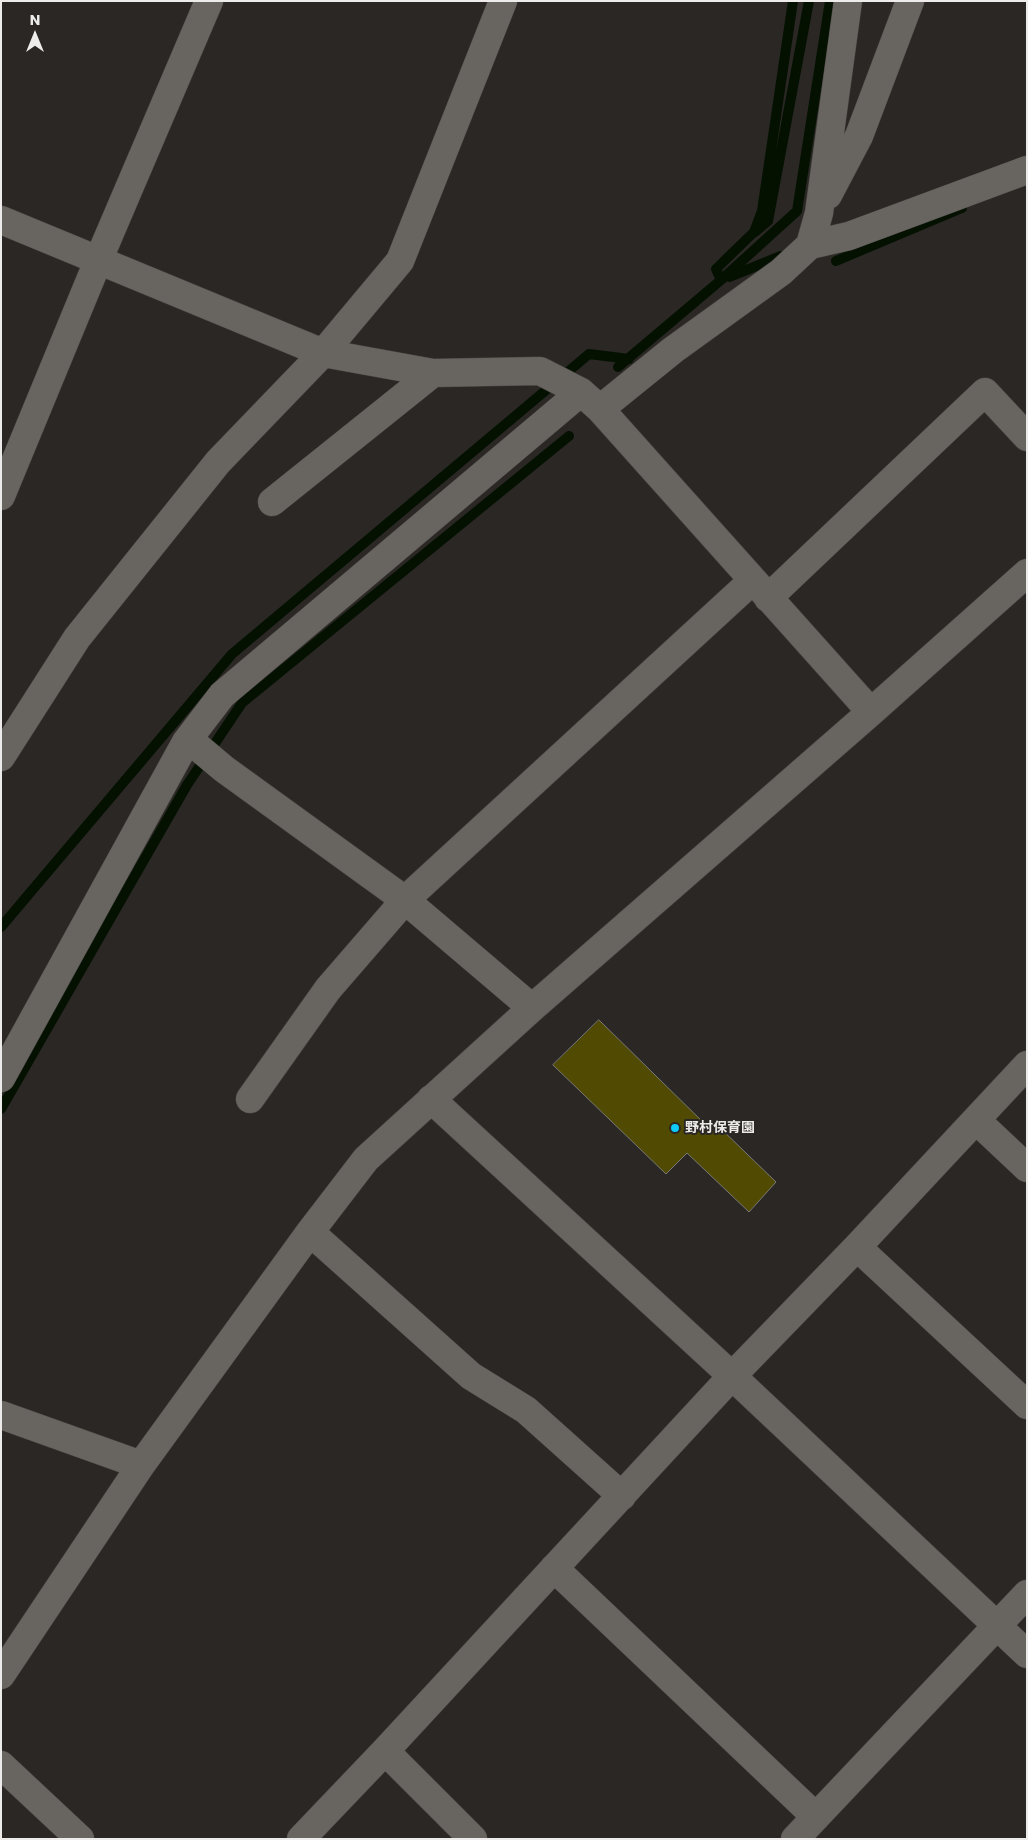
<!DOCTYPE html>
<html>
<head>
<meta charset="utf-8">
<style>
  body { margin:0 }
  #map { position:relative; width:1028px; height:1840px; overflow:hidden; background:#2a2724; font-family:Poppins,sans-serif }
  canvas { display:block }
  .frame { position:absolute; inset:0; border:2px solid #eeecea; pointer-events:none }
  .north { position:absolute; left:10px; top:10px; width:50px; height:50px; -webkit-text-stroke:4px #2a2724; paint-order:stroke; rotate:0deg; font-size:14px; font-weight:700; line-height:20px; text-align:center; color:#eeecea }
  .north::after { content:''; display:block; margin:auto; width:18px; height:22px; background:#eeecea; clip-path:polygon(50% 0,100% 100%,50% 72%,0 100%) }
</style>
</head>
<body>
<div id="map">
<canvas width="1028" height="1840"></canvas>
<div class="frame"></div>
<div class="north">N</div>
</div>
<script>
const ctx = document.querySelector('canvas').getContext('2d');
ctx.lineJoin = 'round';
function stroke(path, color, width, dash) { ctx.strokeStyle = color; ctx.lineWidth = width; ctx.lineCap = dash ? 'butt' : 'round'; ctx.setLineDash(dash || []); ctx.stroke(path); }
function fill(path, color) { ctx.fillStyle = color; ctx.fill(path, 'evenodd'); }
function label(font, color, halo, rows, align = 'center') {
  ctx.font = font + ' Poppins,"Noto Sans JP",sans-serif'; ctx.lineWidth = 4; ctx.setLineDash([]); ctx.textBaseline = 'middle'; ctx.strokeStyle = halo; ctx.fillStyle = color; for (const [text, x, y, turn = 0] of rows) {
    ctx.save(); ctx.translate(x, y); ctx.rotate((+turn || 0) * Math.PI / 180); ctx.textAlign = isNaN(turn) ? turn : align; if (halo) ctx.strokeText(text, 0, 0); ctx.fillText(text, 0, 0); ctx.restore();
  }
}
const stream = new Path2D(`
  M755,232l13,-11 41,-220
  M836,261l126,-53
  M729,277l52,-21
  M721,280l-5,-11 38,-37 8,-21 31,-210
  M618,367l103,-87 76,-69 33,-210
  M1,927l231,-273 357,-300 40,5
  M1,1109l186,-324 55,-82 327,-267`);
const building = new Path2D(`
  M599,1020l111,109 5,-6 61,59 -27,30 -62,-59 -21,21 -113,-109z`);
const minor = new Path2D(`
  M828,195l31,-59 51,-135
  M1,220l322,133 110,20 107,-2 41,21 19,17 271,303
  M810,245l39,-9 178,-66
  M600,409l73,-59 108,-78 29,-27 9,-32 29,-212
  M1,496l97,-235 111,-260
  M272,502l161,-129
  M768,598l217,-206 42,45
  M186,742l13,6 25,21 181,131 127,108
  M1,757l76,-119 141,-176 105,-109 77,-92 103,-260
  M1,1078l185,-336 36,-47 359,-303
  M250,1099l78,-110 77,-89 347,-319
  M431,1099l301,277 295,278
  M976,1120l51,48
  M310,1232l161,144 55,34 96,86
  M857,1247l170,158
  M1,1415l140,50
  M554,1568l262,249
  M1,1675l140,-210 169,-233 56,-73 166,-151 339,-296 156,-139
  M385,1751l88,88
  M1,1765l79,74
  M301,1839l84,-88 347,-375 125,-129 170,-182
  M795,1839l232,-245`);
const markers = [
  [675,1128,5,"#0fcafa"]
];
const poiNames = [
  ["野村保育園",685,1128]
];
stroke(stream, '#041100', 10);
fill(building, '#504a03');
stroke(building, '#7a7a75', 1);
stroke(minor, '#484542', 29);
stroke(minor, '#686561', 28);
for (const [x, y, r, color] of markers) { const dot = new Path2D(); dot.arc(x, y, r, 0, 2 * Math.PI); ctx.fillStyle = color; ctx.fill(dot); stroke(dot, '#2a2724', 2); }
label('bold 14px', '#eeecea', '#2a2724', poiNames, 'left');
</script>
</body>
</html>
